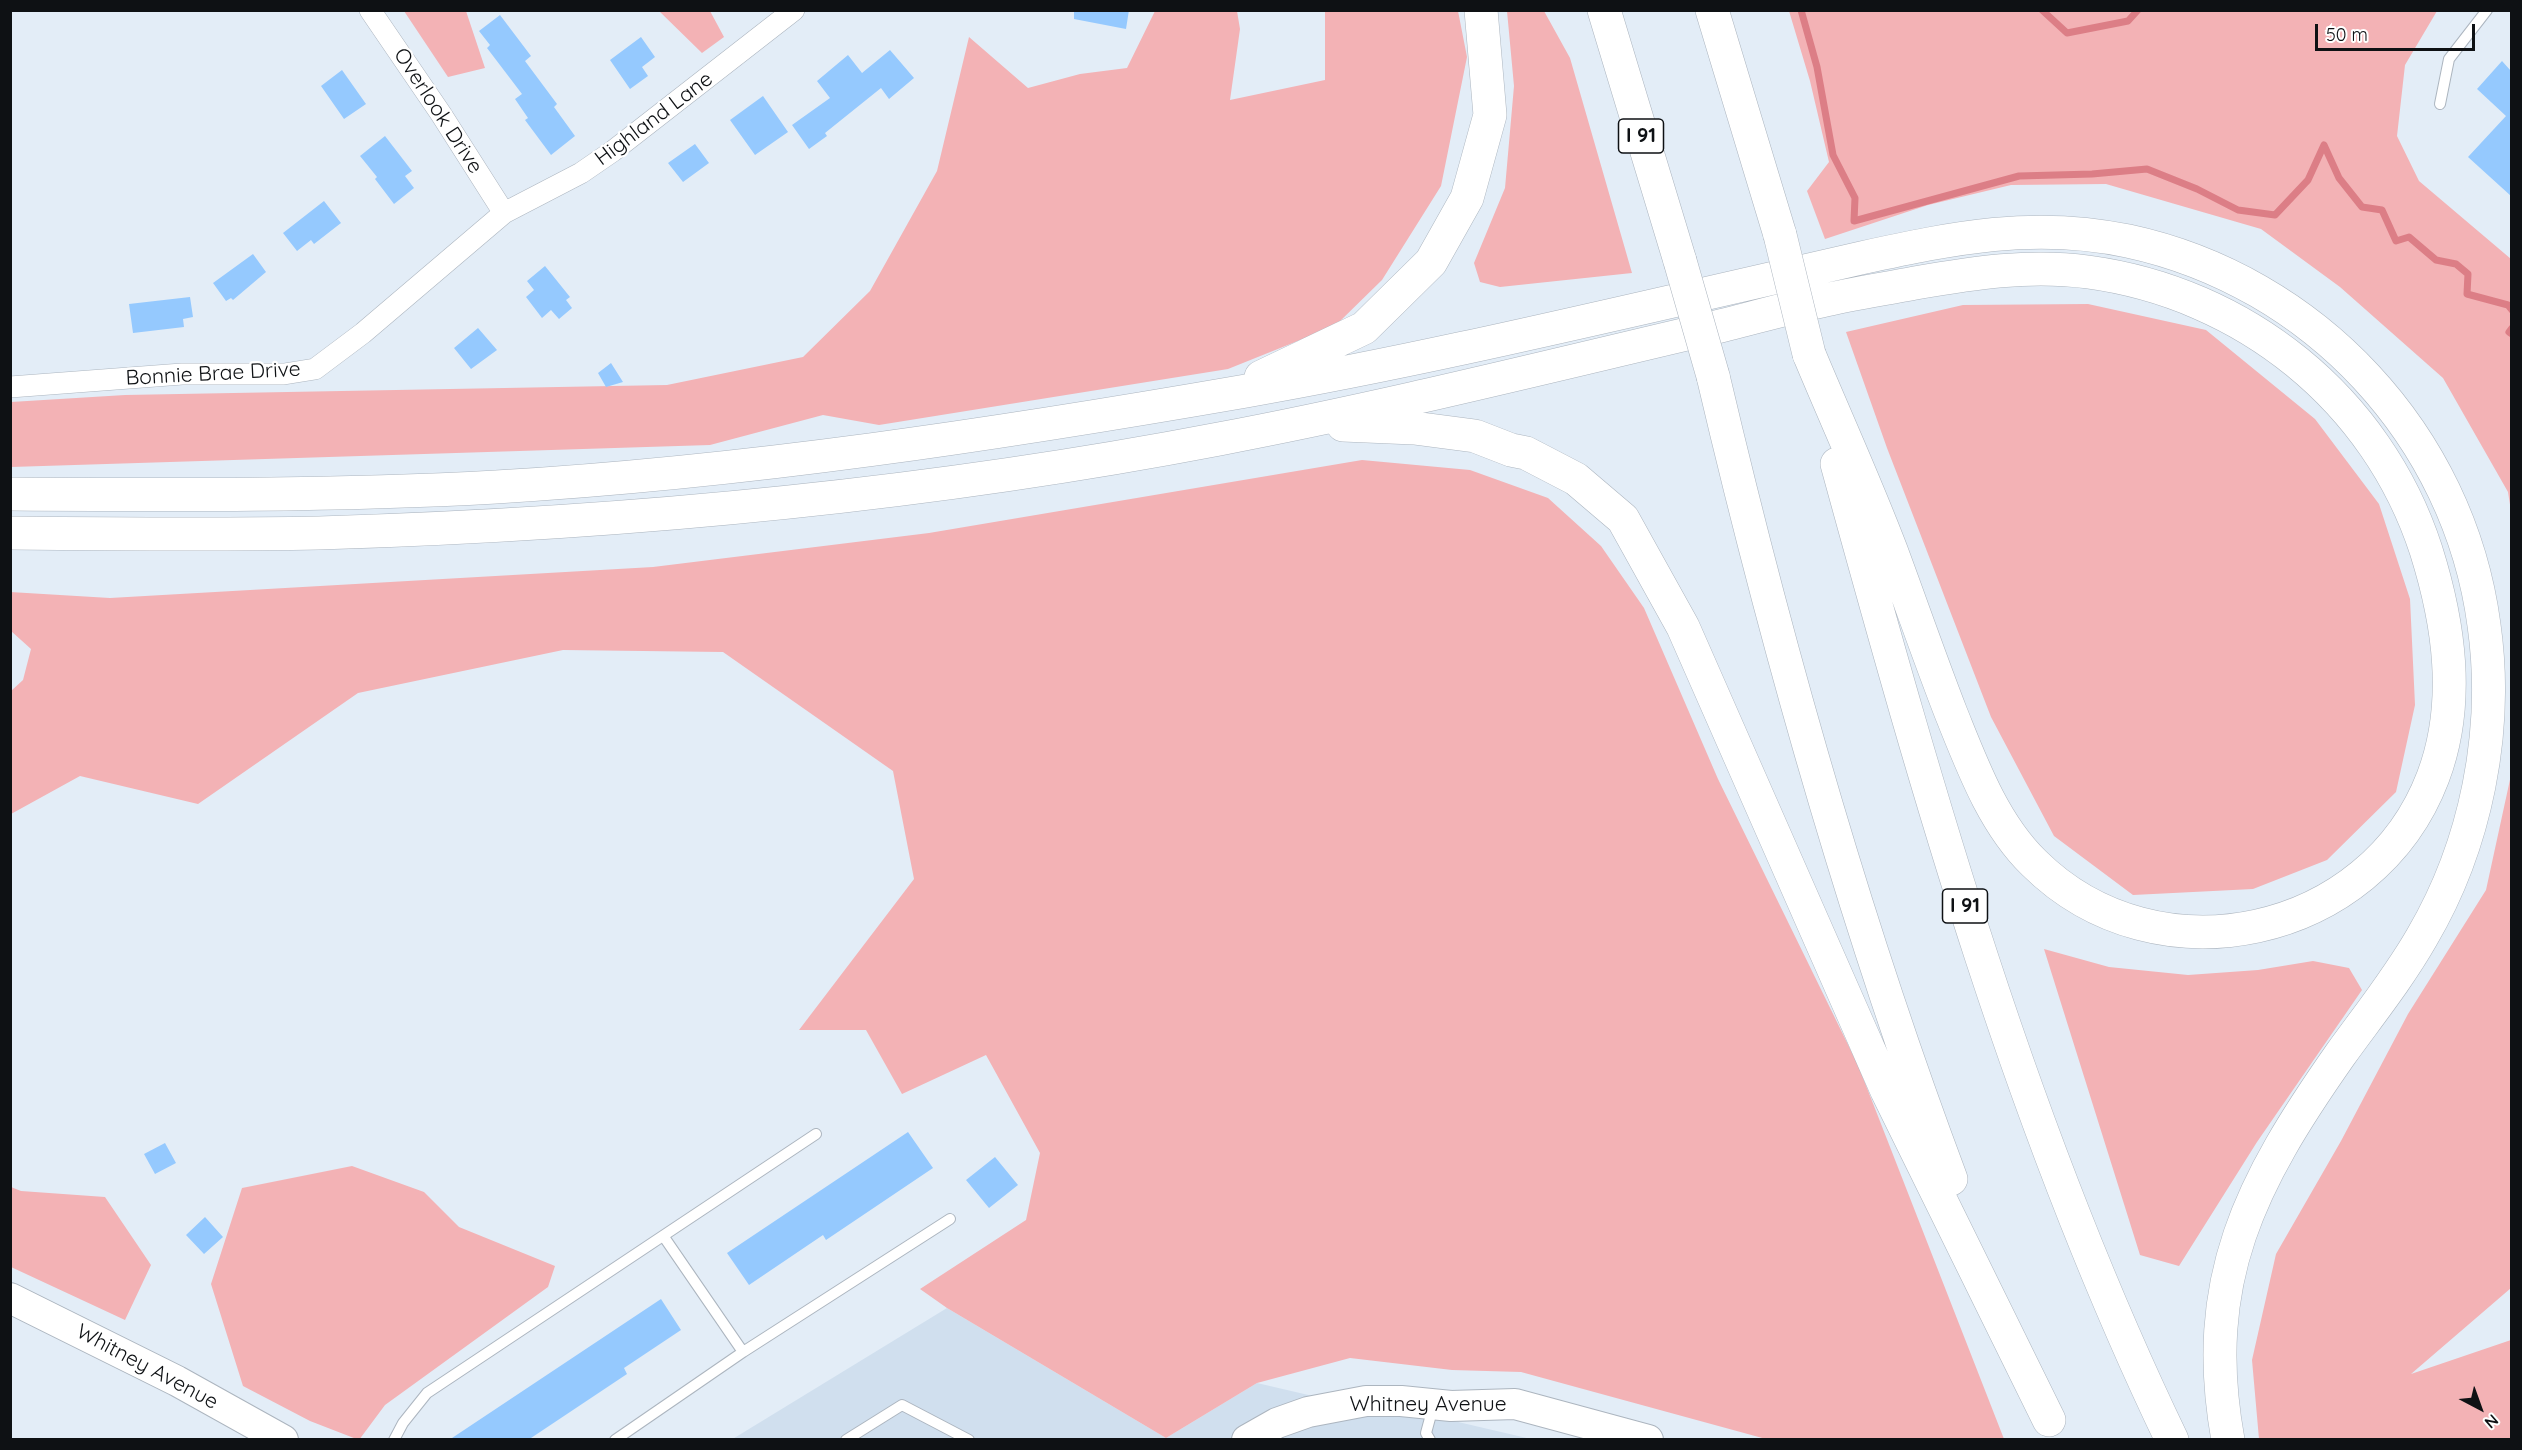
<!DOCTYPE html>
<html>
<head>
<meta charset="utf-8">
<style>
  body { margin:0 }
  #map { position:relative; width:2522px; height:1450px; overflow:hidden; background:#e3edf7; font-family:Quicksand,sans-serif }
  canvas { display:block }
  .frame { position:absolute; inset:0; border:12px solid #0e1114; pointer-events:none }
  .north { position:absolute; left:2450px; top:1378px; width:60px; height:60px; -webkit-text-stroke:4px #fff; paint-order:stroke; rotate:139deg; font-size:16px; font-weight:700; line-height:24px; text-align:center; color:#0e1114 }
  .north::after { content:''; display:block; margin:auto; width:21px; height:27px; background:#0e1114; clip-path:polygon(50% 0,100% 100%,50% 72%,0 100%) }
  .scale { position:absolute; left:2315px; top:24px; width:160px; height:27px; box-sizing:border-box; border:3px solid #0e1114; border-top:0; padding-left:8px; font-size:18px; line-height:21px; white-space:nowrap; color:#0e1114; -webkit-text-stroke:4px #fff; paint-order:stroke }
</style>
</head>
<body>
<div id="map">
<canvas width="2522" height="1450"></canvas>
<div class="frame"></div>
<div class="north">N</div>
<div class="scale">50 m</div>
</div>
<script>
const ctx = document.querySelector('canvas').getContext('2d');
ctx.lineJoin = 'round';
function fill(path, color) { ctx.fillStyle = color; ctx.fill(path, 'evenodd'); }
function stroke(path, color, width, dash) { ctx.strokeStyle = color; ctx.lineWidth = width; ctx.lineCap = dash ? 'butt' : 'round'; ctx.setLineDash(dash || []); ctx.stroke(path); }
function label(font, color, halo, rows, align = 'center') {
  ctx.font = font + ' Quicksand,sans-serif'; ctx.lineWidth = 4.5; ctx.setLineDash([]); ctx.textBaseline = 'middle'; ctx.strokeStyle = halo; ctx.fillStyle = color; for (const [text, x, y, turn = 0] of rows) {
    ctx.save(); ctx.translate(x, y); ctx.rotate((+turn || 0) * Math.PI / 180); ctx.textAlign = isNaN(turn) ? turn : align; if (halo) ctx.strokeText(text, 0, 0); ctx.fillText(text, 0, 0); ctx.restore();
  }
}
const built = new Path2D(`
  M947,1308l219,130 91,-55 137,32 47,3 90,21 -800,1z`);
const green = new Path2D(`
  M404,11h62l19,57 -37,9z
  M659,11h51l14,26 -22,16z
  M1155,11h82l3,18 -10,71 95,-20v-69h133l9,46 -26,129 -59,94 -47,46 -107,43 -349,56 -56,-10 -113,30 -699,22v-65l114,-7 542,-10 136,-28 67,-66 67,-120 32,-134 59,51 52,-14 47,-6z
  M1507,11h37l26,47 62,215 -132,14 -20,-5 -6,-19 31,-75 9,-102z
  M1789,11h648l-32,54 -8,71 22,45 92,78v252l-3,-19 -65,-114 -103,-91 -79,-58 -155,-45 -95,1 -83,20 -103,34 -18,-48 22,-29 -19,-81z
  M2088,304l118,26 109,89 64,85 31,95 5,106 -19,87 -69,68 -74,29 -120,6 -79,-59 -63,-119 -104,-269 -41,-116 117,-27z
  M1362,460l108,10 78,28 53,48 43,62 74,171 140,286 146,374h-238l-245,-67 -69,-2 -102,-12 -93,25 -91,55 -219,-130 -27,-19 106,-69 14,-67 -54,-98 -84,39 -36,-64h-67l115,-151 -21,-108 -170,-119 -160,-2 -205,43 -160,111 -118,-28 -69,38v-123l12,-11 8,-31 -20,-18 -1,-39 100,6 543,-31 276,-34z
  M2511,775v513l-100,86 100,-34v99h-252l-7,-79 24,-106 65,-113 67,-127 78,-124z
  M2044,949l65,18 79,8 70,-5 55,-9 36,7 13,22 -105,152 -78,124 -39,-11z
  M352,1166l72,26 35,35 96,39 -7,21 -163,118 -26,35 -49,-19 -67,-35 -32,-102 31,-96z
  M11,1187l10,4 84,6 46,68 -26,55 -114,-53z`);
const stream = new Path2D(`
  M1801,10l16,57 16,88 22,43 -1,23 165,-45 73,-2 55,-5 50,20 41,21 37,5 33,-35 16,-35 15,33 23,29 20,3 14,31 13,-4 27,23 20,4 12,10 -1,20 41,11 4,5
  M2042,10l25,23 61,-12 10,-11
  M2512,328l-3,4 3,2`);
const building = new Path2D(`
  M1074,10h55l-3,19 -52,-10z
  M500,15l31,41 -6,5 32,43 -3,3 21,29 -24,19 -26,-35 3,-2 -13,-19 7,-5 -35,-46 3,-3 -11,-14z
  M641,37l14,20 -13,10 6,9 -18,13 -20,-29z
  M890,50l24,28 -25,21 -8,-11 -56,45 2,3 -18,13 -17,-24 38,-27 -13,-17 31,-26 14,18z
  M2502,61l9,10v125l-43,-39 38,-41 -29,-27z
  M342,70l24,34 -22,15 -23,-33z
  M763,96l25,36 -33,23 -25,-35z
  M385,136l27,35 -7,5 9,12 -20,16 -19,-25 2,-2 -17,-21z
  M695,144l14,19 -26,19 -15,-19z
  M324,201l17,22 -27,21 -3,-4 -14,11 -14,-18z
  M253,254l13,18 -33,28 -2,-2 -5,3 -13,-18z
  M545,266l25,31 -4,3 6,8 -13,11 -8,-9 -9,8 -16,-21 8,-7 -7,-9z
  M190,297l3,20 -10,2 1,8 -51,6 -4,-29z
  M478,328l19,22 -26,19 -17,-21z
  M611,363l12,19 -17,5 -8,-14z
  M908,1132l25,36 -107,72 -3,-5 -74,50 -22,-32z
  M165,1143l11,20 -21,11 -11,-20z
  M995,1157l23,28 -29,23 -23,-28z
  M205,1217l18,20 -19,17 -18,-19z
  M661,1299l20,31 -57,38 3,6 -99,66h-79z`);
const lane = new Path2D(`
  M2440,104l9,-45 38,-49
  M664,1237l79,115
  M394,1440l9,-17 24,-30 389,-259
  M615,1440l128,-88 207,-133
  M846,1440l56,-35 67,35
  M1430,1440l-4,-7 7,-26`);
const street = new Path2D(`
  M370,10l71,104 63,99
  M10,387l172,-13h102l31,-5 48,-36 141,-120 77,-40 32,-22 181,-141`);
const secondary = new Path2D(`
  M10,1298l167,83 106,59
  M1247,1440l30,-17 31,-11 58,-11h35l50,5 64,-2 133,36`);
const highway = new Path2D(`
  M1604,10l76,251
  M1712,10l68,225
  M1713,376c64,272 140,542 238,803
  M1261,377l103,-49 67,-66 36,-64 23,-83 -9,-105
  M1343,425l71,3 61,8 36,14 15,3 50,26 47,40 60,108 204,464 162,329
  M1837,464c91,331 185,665 335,976
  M10,494c162,1 325,2 486,-7 252,-15 502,-53 750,-96 154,-27 305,-62 458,-97 52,-12 105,-24 157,-36 92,-20 173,-37 267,-17 186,40 331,195 356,384 15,106 -8,220 -62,312 -24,42 -54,79 -82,118 -89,127 -141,225 -112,385
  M10,533c103,1 206,2 309,0 302,-9 603,-37 900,-94 164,-31 327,-72 489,-110 38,-9 75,-20 113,-28 31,-7 63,-12 94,-18 58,-10 114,-19 173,-11 156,21 289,127 338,278 23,73 35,153 7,227 -61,161 -276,208 -399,86 -41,-40 -62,-98 -83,-150 -21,-54 -40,-109 -60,-163 -25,-66 -55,-131 -82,-196`);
const highwayBridge = new Path2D(`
  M1780,235l29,119
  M1680,261l33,115`);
const shields = [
  [1641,136,45],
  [1965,906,45]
];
const shieldNames = [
  ["I 91",1641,136],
  ["I 91",1965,906]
];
const streetNames = [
  ["Overlook Drive",438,111,57],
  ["Highland Lane",654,119,-37],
  ["Bonnie Brae Drive",213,374,-3],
  ["Whitney Avenue",147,1367,28],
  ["Whitney Avenue",1428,1405]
];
fill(built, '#d0dfee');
fill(green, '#f3b2b5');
stroke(stream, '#dc7e86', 7);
fill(building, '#95c9fe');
stroke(lane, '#acb5bf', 12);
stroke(street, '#acb5bf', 22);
stroke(secondary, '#acb5bf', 32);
stroke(highway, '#acb5bf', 34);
stroke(lane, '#fff', 10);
stroke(street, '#fff', 21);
stroke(secondary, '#fff', 30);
stroke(highway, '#fff', 33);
stroke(highwayBridge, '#acb5bf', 34, []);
stroke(highwayBridge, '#fff', 33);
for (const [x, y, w] of shields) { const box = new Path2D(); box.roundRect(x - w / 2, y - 17, w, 34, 4.5); ctx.fillStyle = '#fff'; ctx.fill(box); stroke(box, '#0e1114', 1.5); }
label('bold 20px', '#0e1114', null, shieldNames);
label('21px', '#0e1114', '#fff', streetNames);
</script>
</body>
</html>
